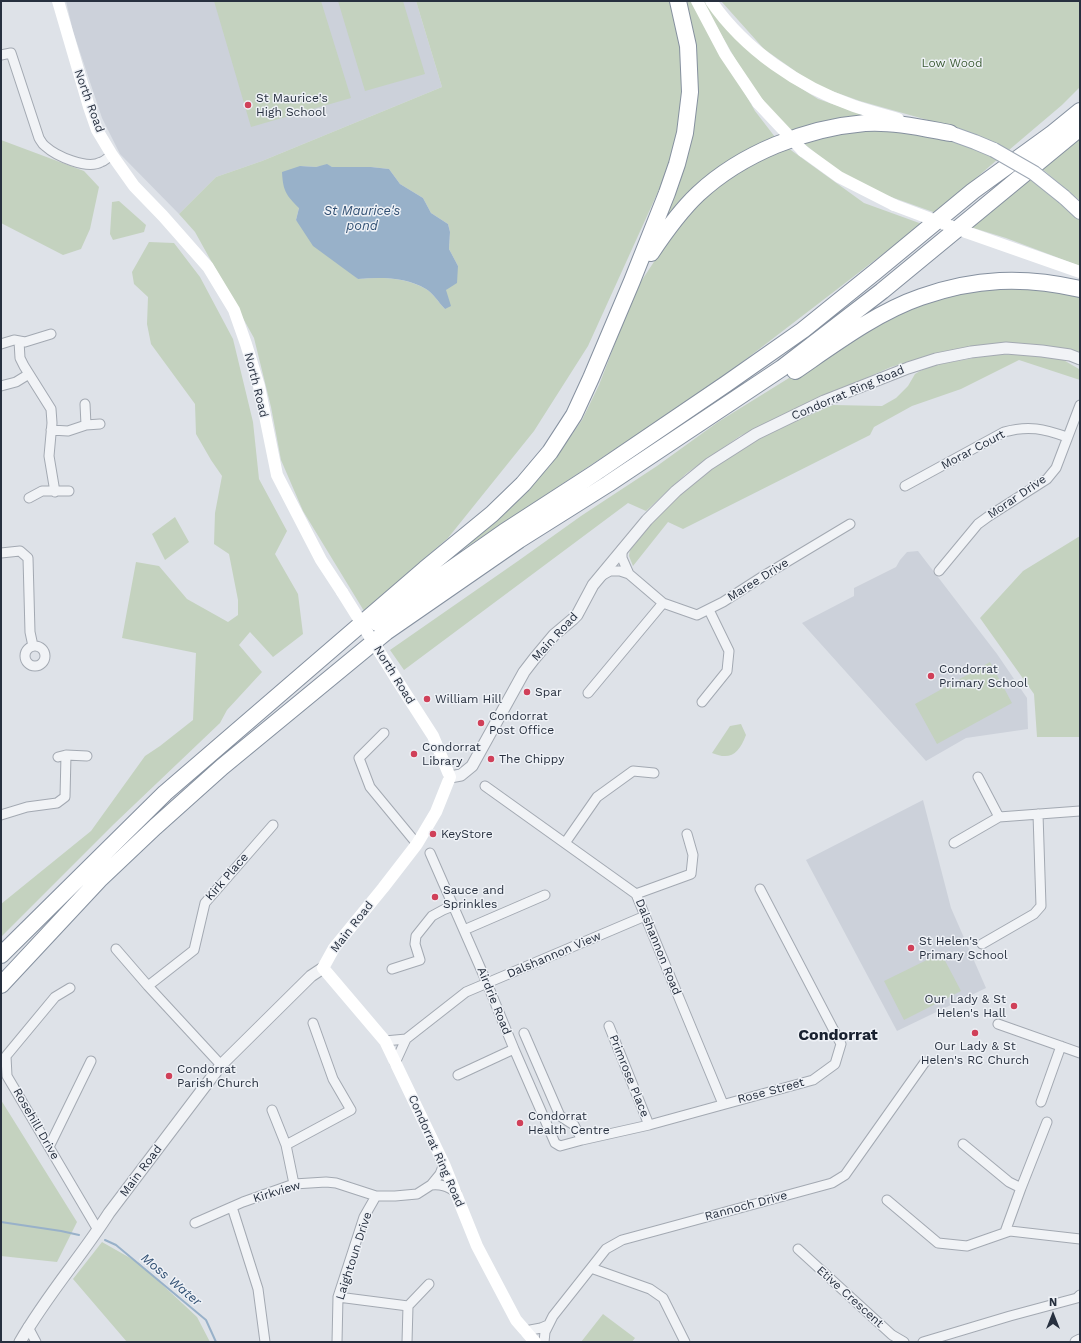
<!DOCTYPE html>
<html>
<head>
<meta charset="utf-8">
<style>
  body { margin:0 }
  #map { position:relative; width:1081px; height:1343px; overflow:hidden; background:#dee2e8; font-family:"Work Sans",sans-serif }
  canvas { display:block }
  .frame { position:absolute; inset:0; border:2px solid #27303f; pointer-events:none }
  .north { position:absolute; left:1033px; top:1295px; width:40px; height:40px; -webkit-text-stroke:3px #eef1f6; paint-order:stroke; rotate:0deg; font-size:11px; font-weight:700; line-height:16px; text-align:center; color:#27303f }
  .north::after { content:''; display:block; margin:auto; width:14px; height:18px; background:#27303f; clip-path:polygon(50% 0,100% 100%,50% 72%,0 100%) }
</style>
</head>
<body>
<div id="map">
<canvas width="1081" height="1343"></canvas>
<div class="frame"></div>
<div class="north">N</div>
</div>
<script>
const ctx = document.querySelector('canvas').getContext('2d');
ctx.lineJoin = 'round';
function fill(path, color) { ctx.fillStyle = color; ctx.fill(path, 'evenodd'); }
function stroke(path, color, width, dash) { ctx.strokeStyle = color; ctx.lineWidth = width; ctx.lineCap = dash ? 'butt' : 'round'; ctx.setLineDash(dash || []); ctx.stroke(path); }
function label(font, color, halo, rows, align = 'center') {
  ctx.font = font + ' "Work Sans",sans-serif'; ctx.lineWidth = 3; ctx.setLineDash([]); ctx.textBaseline = 'middle'; ctx.strokeStyle = halo; ctx.fillStyle = color; for (const [text, x, y, turn = 0] of rows) {
    ctx.save(); ctx.translate(x, y); ctx.rotate((+turn || 0) * Math.PI / 180); ctx.textAlign = isNaN(turn) ? turn : align; if (halo) ctx.strokeText(text, 0, 0); ctx.fillText(text, 0, 0); ctx.restore();
  }
}
const built = new Path2D(`
  M66,1h350l26,86 -180,74 -46,16 -37,37 -59,-60 -18,-36 -29,-87z
  M918,551l79,103 30,44 1,31 -62,9 -40,23 -124,-138 52,-27v-8l42,-21 4,-7 7,-8z
  M923,800l28,108 35,80 -89,43 -91,-171z`);
const green = new Path2D(`
  M214,1h107l30,97 -100,29z
  M338,1h65l22,73 -60,17z
  M416,1h258l7,22 2,87 -16,62 -79,174 -54,85 -86,107 -84,73 -61,-100 -22,-51 -10,-53 -17,-69 -59,-106 -16,-18 37,-37 46,-16 180,-74zM327,165l5,2h39l18,2 11,15 23,14 8,15 17,11 2,8 -1,17 9,17 -12,24 -1,19c-6,-6 -12,-16 -19,-20 -21,-12 -45,-12 -68,-10l-62,-59 3,-12 1,-42 16,1z
  M684,1h8l63,110 20,26 -56,30 -34,28 -20,29 -2,-7 29,-91z
  M721,1h359v86l-18,18 -53,45 -46,-20 -103,-29 -45,-16 -51,-36z
  M706,2l82,78 30,19 58,20 -84,13 -26,-26 -22,-32 -41,-71z
  M879,128l69,9 50,22 -62,54 -56,-20 -45,-24 -33,-27 36,-11z
  M1080,138v63l-39,-33z
  M1,140l83,31 15,16 -9,42 -9,20 -18,6 -62,-32z
  M788,148l76,55 58,21 -207,159 -262,173 55,-46 41,-43 33,-47 17,-35 37,-96 35,-53 47,-53 46,-27z
  M1029,178l51,40v48l-74,-28 -39,-12z
  M119,201l27,24 -2,7 -31,8 -3,-6 2,-32z
  M149,242l25,1 26,34 33,62 20,83 6,57 28,52 -12,23 23,40 5,40 -30,23 -23,-25 -11,13 23,27 -35,38 -7,13 -106,101 -113,113v-33l90,-73 54,-75 15,-10 33,-26 3,-67 -74,-15 14,-76 23,4 28,33 41,23 10,-7v-15l-9,-46 -15,-10 1,-31 7,-37 -11,-16 -15,-26 -1,-30 -44,-60 -4,-20 1,-27 -14,-13 -2,-12z
  M998,285l82,8v61l-61,-10 -78,9 -50,14 -52,23 -99,46 -53,37 -41,38 -18,-8 -224,167 -14,-20 128,-89 63,-45 76,-50 61,-44 71,-44 82,-54 42,-20z
  M996,354l37,1 27,3 19,11 1,11 -61,-20 -58,29 -49,17 -38,21 -4,8 -187,94 -15,-7 -35,44 -4,-10 1,-7 27,-33 30,-28 51,-39 35,-18 60,-26 49,1 14,-8 12,-12 7,-12 5,-3 15,-6z
  M175,517l14,25 -24,18 -13,-26z
  M1080,536v201h-43l-3,-43 -54,-76 43,-47z
  M990,662l22,41 -75,41 -22,-40z
  M741,724l5,11c-7,18 -15,26 -34,18l18,-27z
  M941,953l20,38 -57,29 -20,-39z
  M1,1100l76,122 -20,40 -56,-6z
  M102,1242l37,21 58,54 13,25h-83l-54,-63z
  M603,1314l32,24 -3,4h-51z`);
const water = new Path2D(`
  M327,164l5,3h39l18,2 11,15 23,14 8,15 17,11 2,8 -1,17 9,17 -1,17 -11,7 5,16 -6,3c-6,-6 -12,-16 -19,-20 -20,-12 -45,-12 -68,-10l-45,-33 -17,-26 3,-12c-13,-13 -16,-17 -17,-36l18,-6 16,1z`);
const stream = new Path2D(`
  M1,1222l60,9 18,4
  M105,1240l11,5 90,75 10,22`);
const minor = new Path2D(`
  M1,55l10,-2 28,85c2,3 3,6 6,8 11,10 42,24 56,16 4,-1 7,-5 11,-7
  M19,341l1,17 4,8 27,43 1,14 -3,33 6,36
  M1,344l13,-4 11,2 26,-8
  M1,386l15,-4 13,-8
  M85,404l1,21
  M51,430l17,1 18,-6 14,-1
  M905,486l99,-54c25,-7 40,-3 63,5
  M29,498l13,-7h27
  M622,549v9l7,16
  M1,553l19,-2 8,7 2,74 3,14
  M939,571l39,-47 11,-8 58,-37 9,-11 24,-63
  M601,576l9,-5h10l9,3 34,29 34,12 26,-13 42,-27 85,-51
  M25 656a10 10 0 1 1 20 0a10 10 0 1 1-20 0Z
  M588,693l75,-90
  M702,702l25,-31 2,-20 -20,-41
  M384,733l-25,25 11,29 47,57
  M58,757l8,-2 21,1
  M978,777l21,40
  M485,786l151,108 87,210
  M1,815l26,-8 30,-4 8,-6 1,-42
  M565,843l32,-46 36,-26 21,2
  M954,843l45,-26 81,-6
  M430,853l57,130 27,66 41,94 5,3 22,-6 67,-15 164,-45 22,-16 6,-20 -81,-155
  M636,894l55,-20 2,-19 -6,-21
  M464,930l81,-35
  M982,944l52,-30 7,-8 -3,-92
  M116,949l32,37 73,79
  M392,969l28,-9 -5,-16 1,-8 16,-20 11,-6 10,-4
  M148,986l46,-36 11,-47 68,-78
  M70,988l-15,9 -49,59 1,20 91,154
  M998,1024l82,29
  M609,1026l40,99
  M524,1033l36,83 14,9 8,15
  M385,1041l21,-2
  M395,1063l11,-24 60,-47 179,-76
  M458,1075l56,-26
  M1041,1102l20,-56
  M272,1110l14,35 8,39
  M963,1144l46,38 12,6
  M286,1145l65,-35 -18,-31 -20,-56
  M49,1147l42,-86
  M431,1185c10,-1 16,1 25,7
  M887,1200l51,43 29,3 43,-15 70,8
  M232,1207l26,82 7,53
  M195,1223l48,-21 51,-18 32,-2 10,1 40,13h19l22,-2 14,-9 9,-11 4,-10
  M1005,1232l16,-44 26,-66
  M798,1249l94,86 12,7
  M591,1268l59,21 13,9 22,44
  M338,1297l70,9
  M28,1327l8,15
  M525,1331l16,-3 7,-3
  M337,1342l1,-45 26,-80 12,-21
  M407,1342l1,-36 21,-22
  M544,1342l1,-10 8,-16 53,-67 16,-9 210,-57 13,-8 80,-113
  M923,1342l87,-26 67,-18 3,-3`);
const tertiary = new Path2D(`
  M450,777l11,-2 11,-9 52,-94 10,-13 20,-24 19,-16 4,-4 16,-30 54,-65 29,-29 33,-27 47,-30 68,-33 84,-33 28,-9 35,-7 35,-4 36,3 28,4 10,4
  M20,1342c26,-46 61,-85 89,-129l112,-148 90,-89 12,-8
  M1076,1342l4,-2`);
const secondary = new Path2D(`
  M58,1l31,106 8,23 15,25 22,31 29,30 45,51 26,43 12,34 13,42 18,89 44,85 21,32
  M697,1l28,53 33,49
  M711,1c33,48 88,86 143,105 15,5 30,9 44,13
  M803,151l36,26 55,28
  M966,232l114,40
  M397,680l36,56 17,41 -14,35 -19,32 -34,44 -49,60 -11,20 62,73 59,123 33,82 39,74 19,22`);
const primary = new Path2D(`
  M950,133l25,9 19,8
  M1064,197l16,15`);
const motorway = new Path2D(`
  M651,253c14,-21 29,-42 47,-59 44,-41 108,-66 167,-71 27,-2 58,5 85,10
  M795,371c38,-26 82,-59 126,-74 54,-19 103,-21 159,-8
  M377,623l57,-42 70,-49 91,-59 131,-89 77,-54 72,-58 98,-81 80,-58 27,-22
  M1,955l164,-162 260,-224 67,-55 31,-30 27,-32 24,-37 17,-37 41,-97 35,-88 10,-29 8,-31 5,-41 -2,-46 -10,-45
  M1,985l98,-105 56,-53 67,-60 164,-135 133,-92 89,-56 174,-116 100,-77 198,-163`);
const secondaryBridge = new Path2D(`
  M758,103l45,48
  M894,205l72,27
  M342,592l55,88`);
const primaryBridge = new Path2D(`
  M994,150l40,23 30,24`);
const markers = [
  [248,105,4,"#d04059"],
  [931,676,4,"#d04059"],
  [527,692,4,"#d04059"],
  [427,699,4,"#d04059"],
  [481,723,4,"#d04059"],
  [414,754,4,"#d04059"],
  [491,759,4,"#d04059"],
  [433,834,4,"#d04059"],
  [435,897,4,"#d04059"],
  [911,948,4,"#d04059"],
  [1014,1006,4,"#d04059"],
  [975,1033,4,"#d04059"],
  [169,1076,4,"#d04059"],
  [520,1123,4,"#d04059"]
];
const parkNames = [
  ["Low Wood",952,63]
];
const poiNames = [
  ["St Maurice's",256,98],
  ["High School",256,112],
  ["Condorrat",939,669],
  ["Primary School",939,683],
  ["Spar",535,692],
  ["William Hill",435,699],
  ["Condorrat",489,716],
  ["Post Office",489,730],
  ["Condorrat",422,747],
  ["Library",422,761],
  ["The Chippy",499,759],
  ["KeyStore",441,834],
  ["Sauce and",443,890],
  ["Sprinkles",443,904],
  ["St Helen's",919,941],
  ["Primary School",919,955],
  ["Our Lady & St",1006,999,"right"],
  ["Helen's Hall",1006,1013,"right"],
  ["Our Lady & St",975,1046,"center"],
  ["Helen's RC Church",975,1060,"center"],
  ["Condorrat",177,1069],
  ["Parish Church",177,1083],
  ["Condorrat",528,1116],
  ["Health Centre",528,1130]
];
const streetNames = [
  ["North Road",89,101,70],
  ["North Road",256,385,76],
  ["Condorrat Ring Road",848,393,-23],
  ["Morar Court",973,450,-28],
  ["Morar Drive",1017,497,-34],
  ["Maree Drive",758,580,-32],
  ["Main Road",555,637,-47],
  ["North Road",394,675,58],
  ["Kirk Place",227,877,-49],
  ["Main Road",352,927,-52],
  ["Dalshannon Road",658,947,68],
  ["Dalshannon View",554,955,-23],
  ["Airdrie Road",494,1001,68],
  ["Primrose Place",629,1076,68],
  ["Rose Street",771,1091,-15],
  ["Rosehill Drive",36,1124,60],
  ["Condorrat Ring Road",436,1151,66],
  ["Main Road",141,1171,-53],
  ["Kirkview",277,1192,-17],
  ["Rannoch Drive",746,1206,-15],
  ["Laightoun Drive",354,1256,-72],
  ["Etive Crescent",850,1297,42]
];
const waterNames = [
  ["St Maurice's",362,211],
  ["pond",362,226],
  ["Moss Water",171,1280,40]
];
const districtNames = [
  ["Condorrat",838,1035]
];
fill(built, '#ccd1da');
fill(green, '#c4d2bf');
fill(water, '#98b1c9');
stroke(stream, '#98b1c9', 2);
stroke(minor, '#a3a9b2', 11);
stroke(tertiary, '#a3a9b2', 13);
stroke(primary, '#9da7b4', 16);
stroke(motorway, '#85909f', 18);
stroke(minor, '#f1f3f6', 9);
stroke(tertiary, '#f1f3f6', 11);
stroke(secondary, '#fff', 12);
stroke(primary, '#fff', 14);
stroke(motorway, '#fff', 16);
stroke(primaryBridge, '#9da7b4', 16, []);
stroke(secondaryBridge, '#fff', 12);
stroke(primaryBridge, '#fff', 14);
for (const [x, y, r, color] of markers) { const dot = new Path2D(); dot.arc(x, y, r, 0, 2 * Math.PI); ctx.fillStyle = color; ctx.fill(dot); stroke(dot, '#eef1f6', 1.5); }
label('12px', '#3c5b34', '#eef1f6', parkNames);
label('12px', '#27303f', '#eef1f6', poiNames, 'left');
label('12px', '#27303f', '#eef1f6', streetNames);
label('italic 13px', '#315073', '#eef1f6', waterNames);
label('bold 16px', '#192130', '#eef1f6', districtNames);
</script>
</body>
</html>
